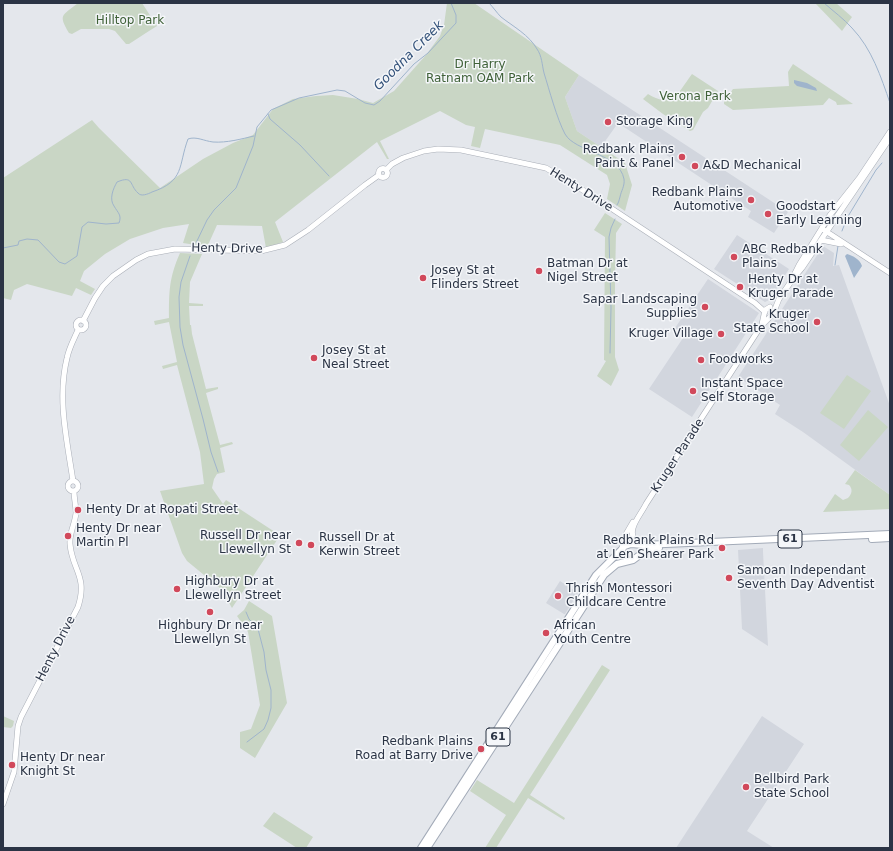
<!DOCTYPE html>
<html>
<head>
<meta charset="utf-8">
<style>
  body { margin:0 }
  #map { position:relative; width:893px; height:851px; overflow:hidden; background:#e4e7ec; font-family:"DejaVu Sans",sans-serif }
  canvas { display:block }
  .frame { position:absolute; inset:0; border:4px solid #2b3445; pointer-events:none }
</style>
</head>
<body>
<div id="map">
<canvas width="893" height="851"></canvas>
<div class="frame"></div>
</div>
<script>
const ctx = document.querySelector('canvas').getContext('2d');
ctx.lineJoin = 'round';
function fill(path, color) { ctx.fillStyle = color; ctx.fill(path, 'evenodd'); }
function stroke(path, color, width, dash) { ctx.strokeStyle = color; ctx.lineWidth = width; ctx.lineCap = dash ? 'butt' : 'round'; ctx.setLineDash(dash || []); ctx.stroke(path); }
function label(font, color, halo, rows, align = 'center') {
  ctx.font = font + ' "DejaVu Sans",sans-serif'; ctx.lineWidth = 3; ctx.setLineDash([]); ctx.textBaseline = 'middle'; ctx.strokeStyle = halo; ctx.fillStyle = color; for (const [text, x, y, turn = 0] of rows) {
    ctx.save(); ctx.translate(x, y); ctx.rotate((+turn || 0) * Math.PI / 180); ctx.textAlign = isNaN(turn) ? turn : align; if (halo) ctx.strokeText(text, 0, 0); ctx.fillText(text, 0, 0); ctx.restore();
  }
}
const built = new Path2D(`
  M579,75l209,137 -14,21 -26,-16 3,-6 -133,-88 -17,24 -24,-16 -12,-34z
  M737,235l52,34 -20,31 -4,2 -51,-33z
  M823,246l11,7 -1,13 6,-1 51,141v89l-87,-63 -28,-18 5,-9 -42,-28z
  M708,279l51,34 -67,104 -43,-28 36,-54 -10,-7z
  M763,548v4l5,94 -26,-17 -4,-79z
  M560,581l18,12 -13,21h-1l-18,-11z
  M762,716l42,28 -57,87 27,17h-98z`);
const green = new Path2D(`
  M78,3h64l15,23 -8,5 -20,13h-3l-11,-13 -6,-2h-28l-9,5 -3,-1c-11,-19 -7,-17 9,-30z
  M447,3h27l105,72 -14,22 12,34 48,32 7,22 -7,26 -18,-12 3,-15 -3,-9 -47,-30 -75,-16 -5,19 -9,-2 4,-19 -9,-2 -26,-14 -60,30 9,18h-2l-10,-17 -102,80 8,20 -17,6 -4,-22 -45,-1 -9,20 -6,1 -19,-3 6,-19 -26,4 -33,11 -25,15 -21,17 -4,10 15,8 -4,6 -15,-7 -4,8 -45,-12 -13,6 -3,10 -8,-2v-120l89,-58 7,8 61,60 43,-29 30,-16 20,-8 20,-26 20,-10 23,-3 17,-1 25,4 15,4 21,-12 32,-36 14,-19 4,-11z
  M815,3h21l16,14 -10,14z
  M793,64l60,40 -16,1 -1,-3 -7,-4 -6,7 -90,5 -9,-6v-4l4,-4 5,-7 56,-3 -1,-14z
  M692,74l26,17 -10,17 -5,4 -10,18 -3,1 -27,-17 -20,-15 5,-5c25,15 30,-1 44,-20z
  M605,213l17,11 -6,9 -1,48v76l4,13 -8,16 -14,-10 9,-15 -2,-1 1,-123 -11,-7z
  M180,253l22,1 -12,28 -1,21 14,1v2h-14l1,19h1l1,9 14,55 12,-2v2l-12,4 14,52 12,-3 1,2 -13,4 5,24 -8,2 -3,5 -2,9 11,16 3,-4 52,34 1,3 -47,71 -11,-19 -34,-28 -5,-8 -22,-62 44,-7 -4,-32 -23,-87 -14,4 -1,-3 15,-4 -8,-40 -14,3 -1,-4 15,-3c0,-27 0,-40 11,-65z
  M847,375l24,16 -27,38 -24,-16z
  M868,410l20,17 -29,34 -19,-16z
  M855,470l35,25v14l-67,3 12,-18 8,6 5,-2c4,-4 5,-9 1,-13l-4,-1z
  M249,601l23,15 15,87 -32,55 -15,-10v-16l11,-3 9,-24 -12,-73 -11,-16 7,-6z
  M602,665l8,5 -80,125 35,23 -1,2 -36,-22 -32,50h-11l21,-33 -36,-24 7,-11 37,23z
  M3,716l11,5 -1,5 -2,2 -8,-1z
  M274,812l39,25 -7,11h-9l-34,-22z`);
const water = new Path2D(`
  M794,80l13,3 9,5 1,3 -20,-5 -3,-3z
  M847,254c6,2 13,5 15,12l-8,12 -9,-22z`);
const stream = new Path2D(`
  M489,3c4,4 8,10 12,14 13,10 28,18 36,32 5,7 5,16 7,24 5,16 13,46 21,61 10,18 54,19 59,45 1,7 -3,12 -4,18 -1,3 -1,5 -3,8
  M824,3c9,8 20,16 28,25 20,21 29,49 38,75
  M268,114l2,5 30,26 29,31
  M890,156v-1
  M842,231l5,-13 29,-48 6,-7
  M196,243l11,-23 7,-10 22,-22 17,-42 4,-19 14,-17 28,-12 38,-8 8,1 20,12 9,2 6,-4 34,-37 14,-11 28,-30v-8l-5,-12
  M3,248l15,-3 1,-4 8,-2 11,1 21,22 6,2 12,-8 5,-29 6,-5 18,2 13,-1c3,-8 -1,-10 -5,-17 -5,-7 -1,-17 3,-24 17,-7 12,3 21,11 3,4 10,1 14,-1 33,-11 26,-26 36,-53 8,-3 16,2 25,3 14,1 28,-3 41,-6
  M190,256l-9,26 -2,15 1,30 3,18 20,74 8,33 7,20
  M835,265l3,-19
  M610,353l1,-45 -2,-71 2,-9 4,-9
  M246,612l3,7 9,10 6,23 2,18 5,20v18l-3,12 -4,9 -17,13`);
const secondary = new Path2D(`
  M378.5 173a4.5 4.5 0 1 1 9 0a4.5 4.5 0 1 1-9 0Z
  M386,170l6,-6 11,-6 21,-7 14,-2 23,1 85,18 45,27 135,89 29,19 10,9
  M824,230l66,43
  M821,240l20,4
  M795,273l4,-8 31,-50 30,-38 30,-45
  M76 325a5 5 0 1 1 10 0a5 5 0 1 1-10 0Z
  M83,321l12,-23 8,-12 10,-10 23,-16 12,-6 27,-5 86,2 24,-6 23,-15 57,-45 14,-10
  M762,324l3,-14 5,-3
  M68 486a5 5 0 1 1 10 0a5 5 0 1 1-10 0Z
  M73,481c-6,-41 -16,-82 -6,-123 2,-10 7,-19 11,-28
  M636,544c-10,-15 3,-26 10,-40l115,-178 12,-12 6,-15 13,-19 10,-12 88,-130
  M622,548l4,-14 7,-12
  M3,804l11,-32 4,-46 3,-9 57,-110c10,-31 -6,-37 -8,-63 -1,-11 5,-20 6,-31 0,-7 -2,-15 -2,-22`);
const primary = new Path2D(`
  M872,539l18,-1
  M421,848l175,-273 29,-29 6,-2 12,1 247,-11
  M427,848l177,-273 13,-11 16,-4 12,-9 14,-3`);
const markers = [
  [608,122,4,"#d1495b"],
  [682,157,4,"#d1495b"],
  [695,166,4,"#d1495b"],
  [751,200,4,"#d1495b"],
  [768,214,4,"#d1495b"],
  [734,257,4,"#d1495b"],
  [539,271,4,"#d1495b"],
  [423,278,4,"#d1495b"],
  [740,287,4,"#d1495b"],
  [705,307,4,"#d1495b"],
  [817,322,4,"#d1495b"],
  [721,334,4,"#d1495b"],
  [314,358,4,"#d1495b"],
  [701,360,4,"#d1495b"],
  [693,391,4,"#d1495b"],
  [78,510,4,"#d1495b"],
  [68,536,4,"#d1495b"],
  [299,543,4,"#d1495b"],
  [311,545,4,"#d1495b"],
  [722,548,4,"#d1495b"],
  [729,578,4,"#d1495b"],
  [177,589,4,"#d1495b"],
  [558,596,4,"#d1495b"],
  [210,612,4,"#d1495b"],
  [546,633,4,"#d1495b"],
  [481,749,4,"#d1495b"],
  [12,765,4,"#d1495b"],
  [746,787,4,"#d1495b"]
];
const shields = [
  [790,539,24],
  [498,737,24]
];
const shieldNames = [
  ["61",790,539],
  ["61",498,737]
];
const parkNames = [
  ["Hilltop Park",130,21],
  ["Dr Harry",480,65],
  ["Ratnam OAM Park",480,79],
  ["Verona Park",695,97]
];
const poiNames = [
  ["Storage King",616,122],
  ["Redbank Plains",674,150,"right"],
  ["Paint & Panel",674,164,"right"],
  ["A&D Mechanical",703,166],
  ["Redbank Plains",743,193,"right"],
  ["Automotive",743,207,"right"],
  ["Goodstart",776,207],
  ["Early Learning",776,221],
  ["ABC Redbank",742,250],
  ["Plains",742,264],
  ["Batman Dr at",547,264],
  ["Nigel Street",547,278],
  ["Josey St at",431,271],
  ["Flinders Street",431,285],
  ["Henty Dr at",748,280],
  ["Kruger Parade",748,294],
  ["Sapar Landscaping",697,300,"right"],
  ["Supplies",697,314,"right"],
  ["Kruger",809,315,"right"],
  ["State School",809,329,"right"],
  ["Kruger Village",713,334,"right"],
  ["Josey St at",322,351],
  ["Neal Street",322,365],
  ["Foodworks",709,360],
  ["Instant Space",701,384],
  ["Self Storage",701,398],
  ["Henty Dr at Ropati Street",86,510],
  ["Henty Dr near",76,529],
  ["Martin Pl",76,543],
  ["Russell Dr near",291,536,"right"],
  ["Llewellyn St",291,550,"right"],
  ["Russell Dr at",319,538],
  ["Kerwin Street",319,552],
  ["Redbank Plains Rd",714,541,"right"],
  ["at Len Shearer Park",714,555,"right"],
  ["Samoan Independant",737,571],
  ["Seventh Day Adventist",737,585],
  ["Highbury Dr at",185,582],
  ["Llewellyn Street",185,596],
  ["Thrish Montessori",566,589],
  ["Childcare Centre",566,603],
  ["Highbury Dr near",210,626,"center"],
  ["Llewellyn St",210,640,"center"],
  ["African",554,626],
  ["Youth Centre",554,640],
  ["Redbank Plains",473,742,"right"],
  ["Road at Barry Drive",473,756,"right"],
  ["Henty Dr near",20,758],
  ["Knight St",20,772],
  ["Bellbird Park",754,780],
  ["State School",754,794]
];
const streetNames = [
  ["Henty Drive",581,190,32],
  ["Henty Drive",227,249,1],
  ["Kruger Parade",678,456,-57],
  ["Henty Drive",56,649,-63]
];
const waterNames = [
  ["Goodna Creek",409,56,-45]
];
fill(built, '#d2d6de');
fill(green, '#c9d6c5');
fill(water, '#9fb4cc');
stroke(stream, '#9fb4cc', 1);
stroke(secondary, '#a9aeb7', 6);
stroke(primary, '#a3abb8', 8);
stroke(secondary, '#fff', 5);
stroke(primary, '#fff', 6);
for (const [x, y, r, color] of markers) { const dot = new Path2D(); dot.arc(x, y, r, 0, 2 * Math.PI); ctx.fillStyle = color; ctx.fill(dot); stroke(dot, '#f4f6f9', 1.5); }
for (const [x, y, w] of shields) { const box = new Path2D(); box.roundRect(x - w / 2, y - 9, w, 18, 3); ctx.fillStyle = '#f4f6f9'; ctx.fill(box); stroke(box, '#2b3445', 1); }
label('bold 11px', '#2b3445', null, shieldNames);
label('12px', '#3f6138', '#f4f6f9', parkNames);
label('12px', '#2b3445', '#f4f6f9', poiNames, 'left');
label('12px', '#2b3445', '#f4f6f9', streetNames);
label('italic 13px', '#34527a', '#f4f6f9', waterNames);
</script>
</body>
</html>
